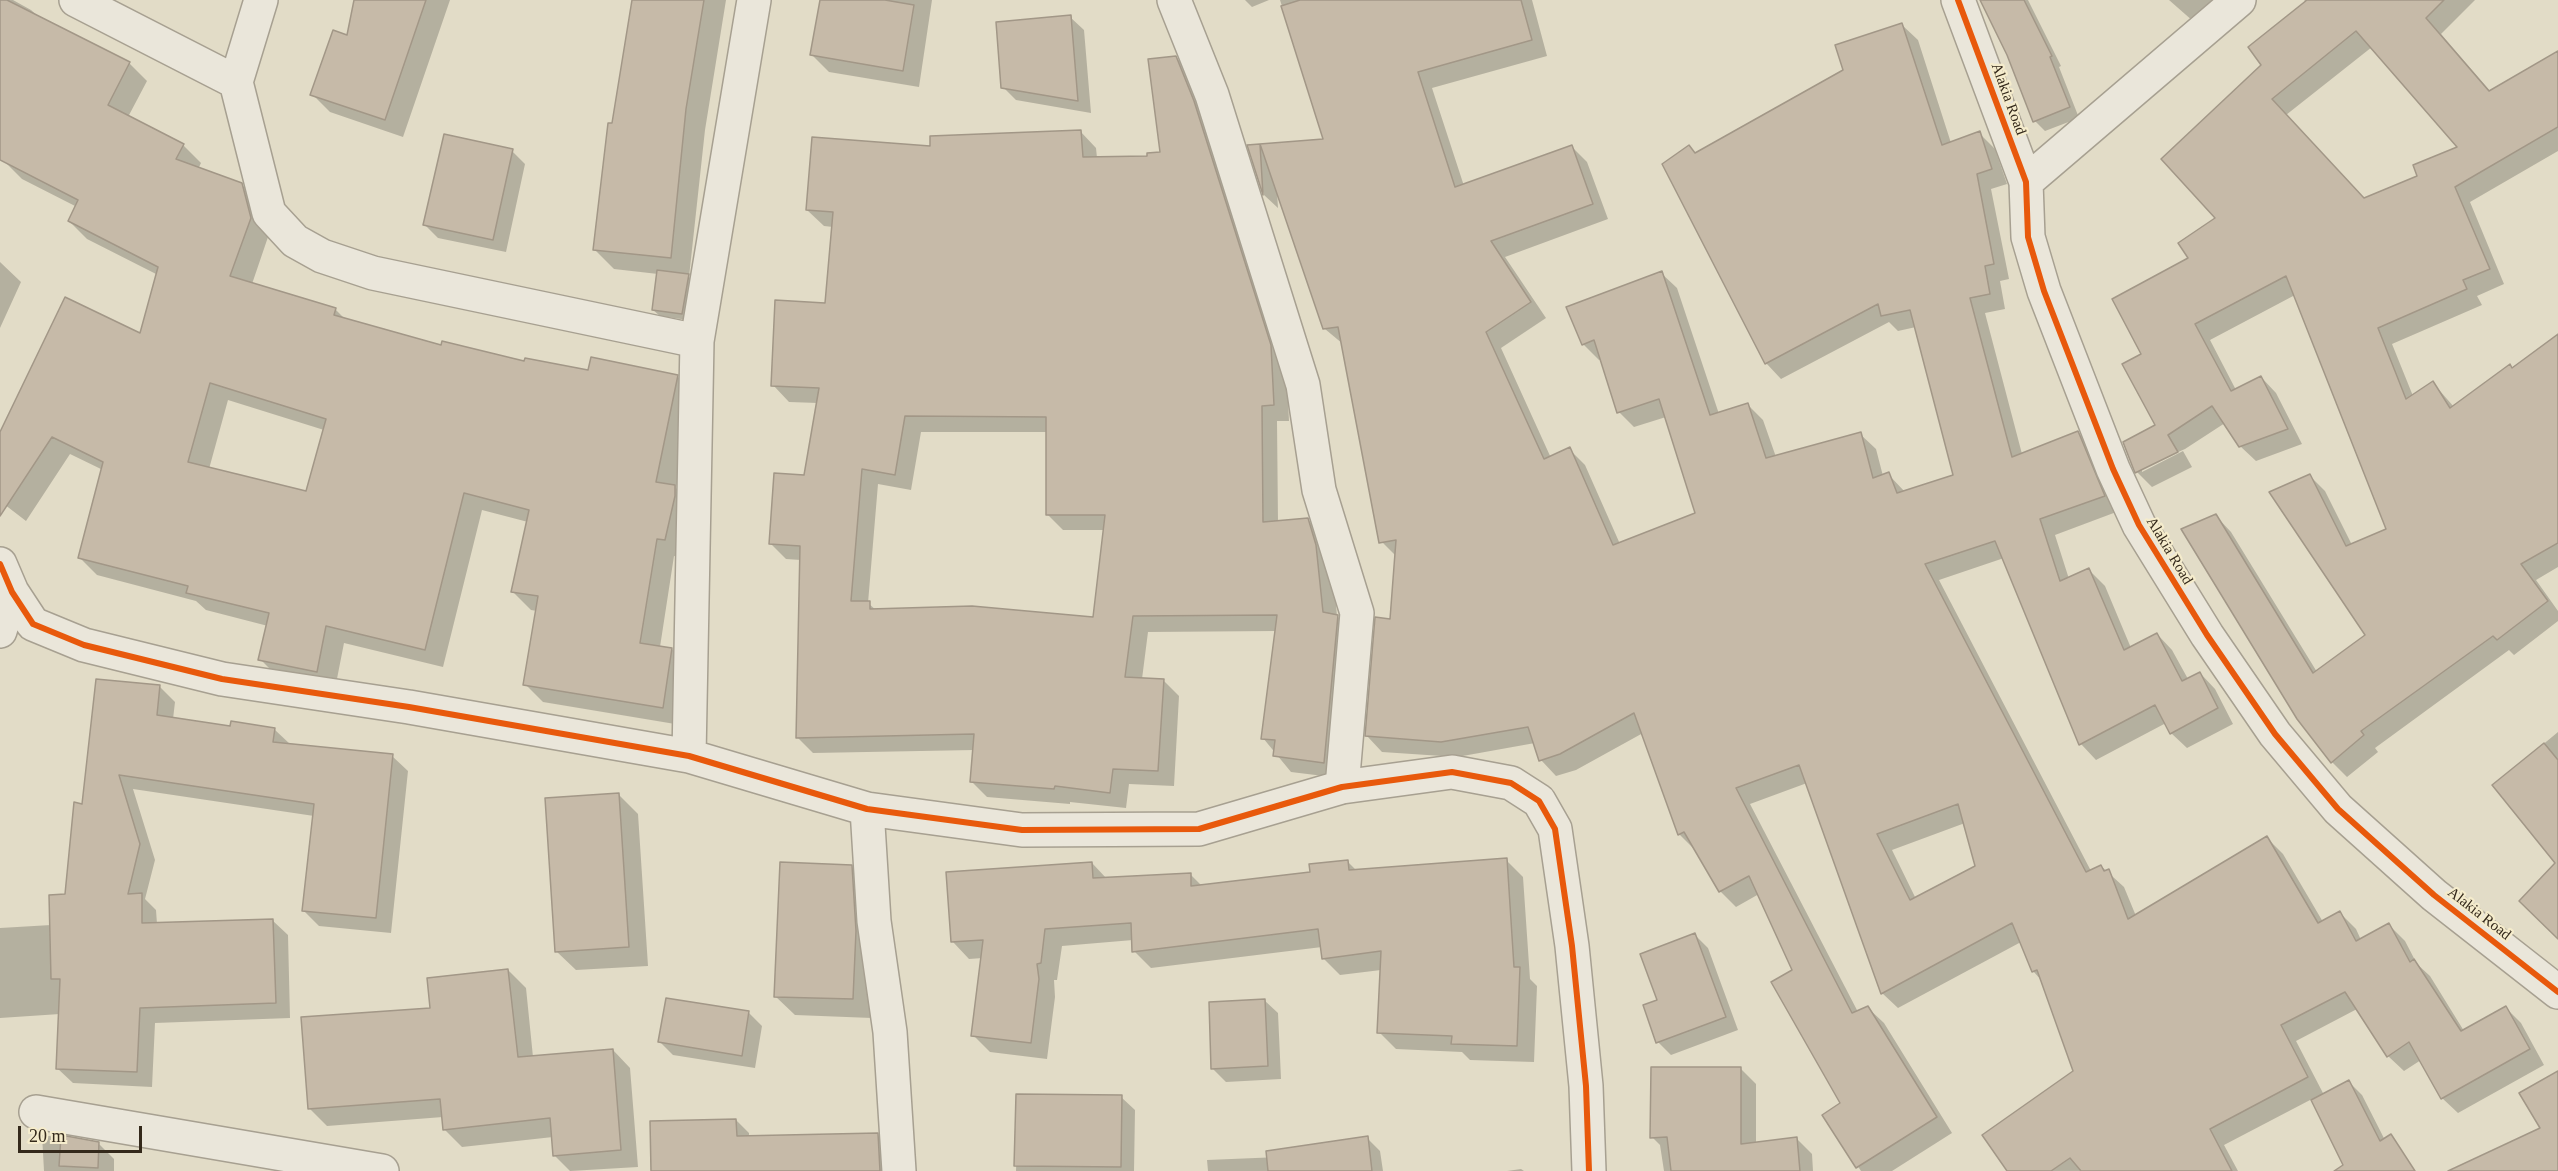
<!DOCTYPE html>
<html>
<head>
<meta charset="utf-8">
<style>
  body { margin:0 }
  #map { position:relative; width:2558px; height:1171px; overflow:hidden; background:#e2dcc7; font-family:Georgia,serif }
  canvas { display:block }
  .scale { position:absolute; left:18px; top:1126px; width:124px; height:27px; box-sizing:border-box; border:3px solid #34291b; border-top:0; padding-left:8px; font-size:18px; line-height:21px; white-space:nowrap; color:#34291b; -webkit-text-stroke:4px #f5eccc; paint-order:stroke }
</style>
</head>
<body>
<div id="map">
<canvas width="2558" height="1171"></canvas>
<div class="scale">20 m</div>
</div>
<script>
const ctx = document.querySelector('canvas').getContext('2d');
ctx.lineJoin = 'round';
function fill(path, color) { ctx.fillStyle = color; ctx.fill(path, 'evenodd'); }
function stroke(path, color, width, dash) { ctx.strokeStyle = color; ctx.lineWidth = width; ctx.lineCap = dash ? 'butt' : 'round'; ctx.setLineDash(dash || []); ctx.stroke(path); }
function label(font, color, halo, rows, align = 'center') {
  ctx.font = font + ' Georgia,serif'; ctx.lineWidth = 4.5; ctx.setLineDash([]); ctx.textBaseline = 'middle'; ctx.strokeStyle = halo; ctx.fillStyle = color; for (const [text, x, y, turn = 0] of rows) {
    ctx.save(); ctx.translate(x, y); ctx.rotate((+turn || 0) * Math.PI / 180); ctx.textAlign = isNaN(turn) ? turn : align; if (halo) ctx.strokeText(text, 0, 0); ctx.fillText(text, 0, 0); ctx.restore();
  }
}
const shadow = new Path2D(`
  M0,0h13l18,10 9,8 89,45 18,18 -19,36 55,28 18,18 -3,6 43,15 19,18 8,35 -16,47 83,25 11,11 96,26 83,17 64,9 88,4 18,18 -19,94 17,17 -10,53 -9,-2 -14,91 12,2 18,18 -9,58 -138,-23 -18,-18 12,-73 -6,-1 -18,-18 15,-70 -46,-12 -39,157 -99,-24 -9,46 -57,-12 -18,-18 8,-33 -62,-16 -10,-9 -99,-26 -18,-18 24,-87 -33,-16 -44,67 -26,-20v-70l141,-96 17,-60 -71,-36 -18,-18 8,-14 -55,-28 -18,-18 -4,-13zM228,400l96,30 -17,63 -98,-24z
  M356,0h94l-47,137 -73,-25 -18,-18 36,-57z
  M633,0h93l-21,130 -16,147 6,5 -7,38 -28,-4 -7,-6 5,-36 -44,-5 -19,-19z
  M821,0h111l-13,87 -90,-15 -17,-17z
  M1245,0h24l-17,7z
  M1280,0h252l15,56 -115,32 32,98 107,-40 16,16 21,57 -103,38 41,61 -45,30 50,110 18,-9 16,16 35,79 77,-30 -31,-97 -32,10 -15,-15 -17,-53 -3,1 -16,-16 78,-71 16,15 42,126 29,-9 15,15 13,37 84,-23 16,15 7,27 5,-2 17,18 50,-16 -39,-149 -18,4 -9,-9 -108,57 -15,-16 -70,-209 149,-83 57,-46 16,15 33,103 28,-10 16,16 12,35 -16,5 18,90 -9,2 5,28 -20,4 37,141 56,-22 15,16 26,63 -64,24 14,44 20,-9 16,16 26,62 26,-14 15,16 16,29 12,-6 15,16 18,35 -46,24 -16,-15 -5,-10 -70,37 -15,-16 -77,-186 -65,22 152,291 10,-5 23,21 12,29 131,-78 16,16 40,68 17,-9 16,16 5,11 28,-15 16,16 12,23 13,12 34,55 41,-24 16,16 23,42 -86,48 -16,-15 -21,-38 -17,11 -16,-15 -31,-47 -61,32 28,54 25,-13 13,13 29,57 -36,19 -14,-13 -29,-59 -88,46 14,26h-229l66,-100 -33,-90 -9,-10 -12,-29 -123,66 -16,-15 -75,-210 -57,21 108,208 10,-4 16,15 68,110 -60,38h-31l-37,-56 18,-12 -48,-133 -35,-76 -23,13 -16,-16 -25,-41 -16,-16 -36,-101 -67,37 -20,6 -15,-16 -6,-17 -78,14 -75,-5 -15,-16 24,-116 5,-64 -16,-16 -37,-196 -18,-15 -48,-137 1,16 -14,-13 -15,-49 76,-5zM1965,823l12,44 -61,32 -24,-49z
  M1982,0h46l33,66 -2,1 20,51 -34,13 -10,-10 -27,-67z
  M2169,0h59l-26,29z
  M2304,0h171l-34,34 50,58 67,-39v98l-88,51 34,82 -27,12 5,9 -90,39 21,52 20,-13 21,24 104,-71v231l-22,13 22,31v10l-44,34 -5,-5 -134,98 3,4 -31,25 -15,-15 -116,-246 15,16 86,140 50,-37 -57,-159 15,15 27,54 35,-16 -92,-234 -85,45 26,50 25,-13 15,16 26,51 -46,17 -16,-15 -15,-23 -40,26 -43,19v4l41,-21 9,16 -40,20 -15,-15 20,-46 -14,-71 48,-96 26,-41 46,-153 43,-63zM2372,47l87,101 -40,29 -54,23 -79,-85z
  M1070,17l14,13 7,83 -75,-13 -13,-13z
  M1176,57l16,17 94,288 3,59h-12l1,101 30,-2 16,16 8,26 5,54 16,17 -13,145 -49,-6 -28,-34 13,-107 -128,1 -6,47 21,1 16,16 -5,90 -45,-2 -3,24 -56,-6v2l-83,-7 -16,-16 3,-31 -161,3 -16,-16 4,-177 -15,-1 -16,-16 35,-66 13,-74 -29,-1 -16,-17 53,-81 7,-77 -9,-1 -17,-16 124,-63 149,-16 16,17 1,10h52l12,-5zM921,432h127l-1,82 16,16h42l-11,88 -217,-7 -9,-8 10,-119 33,6z
  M512,151l13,13 -19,88 -68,-14 -13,-13z
  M0,262l21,20 -21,46z
  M159,686l16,16 -2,17 59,8 42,2 17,16 101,11 16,15 -17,162 -72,-7 -15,-15 10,-95 -181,-27 22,71 -10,39 11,11 1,14 115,-4 16,15 2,83 -135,5 -3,64 -79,-4 -16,-15 3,-54 -60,4v-90l51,-3 15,-29 17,-90z
  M2558,732v130l-64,-77z
  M619,795l19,19 10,152 -72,4 -20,-19z
  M1506,860l17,17 7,102 7,7 -3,76 -64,-2 -8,-8 -66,-3 -17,-17 2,-62 -41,5 -17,-17 -1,-11 -171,21 -17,-17 -1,-11 -71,6 -5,34h-3l1,17 -8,62 -57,-7 -17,-17 10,-77 -14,1 -16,-17 139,-79 15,16 83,-5 12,12 110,-13 35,-12 10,10z
  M851,867l20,19 1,132 -77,-3 -20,-19z
  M1695,935l13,13 30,82 -67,25 -13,-13 1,-41z
  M508,970l18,18 7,69 80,-7 17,18 8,99 -68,4 -16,-16 -1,-18 -91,10 -17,-17 -2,-13 -116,9 -18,-18 123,-98z
  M1264,1000l14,13 3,66 -55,3 -13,-13z
  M749,1013l13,13 -7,42 -82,-13 -13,-13z
  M1740,1068l16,16v59l40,-5 16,16 1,17h-149l-4,-26 -8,-8z
  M1018,1095l103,2 14,13 -1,61h-118z
  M736,1120l13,13v4l128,-3 13,14 2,23h-240z
  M42,1135l56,8 16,16v12h-70z
  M1367,1138l13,13 3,20h-175l-1,-11 97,-4z
  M1521,1169l3,2h-17z`);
const building = new Path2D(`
  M0,0h7l123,62 -22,43 76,39 -8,15 66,24 9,35 -21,58 106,32 -2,7 107,30 1,-4 82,20 1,-3 63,12 3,-13 87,18 -22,107 19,3v11l-10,44 -8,-1 -17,104 32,5 -9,60 -140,-23 15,-89 -27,-4 18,-82 -65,-17 -39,157 -99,-24 -9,46 -59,-12 11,-47 -83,-20 2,-7 -110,-28 25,-96 -51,-25 -52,79v-84l65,-135 75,36 18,-66 -90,-46 10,-21 -78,-40zM210,383l116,36 -20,72 -118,-29z
  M354,0h72l-41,120 -75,-25 23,-65 14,5z
  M632,0h72l-18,109 -15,149 -78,-8 15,-127h4z
  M820,0h65l29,5 -11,66 -93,-16z
  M1300,0h221l11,40 -114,32 37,115 117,-42 21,59 -102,37 40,61 -45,30 58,127 26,-12 43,98 82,-32 -36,-114 -42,14 -23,-73 -12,5 -16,-38 96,-36 48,144 38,-12 18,55 95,-26 12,46 16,-6 8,21 56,-18 -43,-165 -29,6 -3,-12 -113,60 -103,-200 27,-19 6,8 148,-83 -8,-25 67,-22 40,122 38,-14 12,38 -15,5 17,90 -9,2 5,28 -20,4 42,159 66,-26 27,65 -65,23 20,62 29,-13 35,82 33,-17 25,48 18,-9 18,36 -48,26 -15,-29 -76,40 -84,-204 -70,23 161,308 15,-7 3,6 5,-2 19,50 139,-83 51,87 22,-12 16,30 33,-18 21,39 4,-3 47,72 45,-25 24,43 -89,50 -32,-57 -22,15 -42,-65 -64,33 27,52 -98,52 22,42h-151l-11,-13 -19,13h-44l-25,-36 91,-64 -36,-101 -5,2 -20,-49 -131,71 -82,-229 -63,23 116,225 16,-7 69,111 -81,51 -34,-53 18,-12 -69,-121 21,-12 -43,-94 -30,16 -35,-60 -6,3 -44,-122 -74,41 -21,7 -11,-34 -87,15 -76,-6 10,-119 15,2 6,-79 -17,3 -41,-216 -15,2 -63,-185 3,51 -16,-50 76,-6 -42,-133zM1958,804l17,62 -65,34 -33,-66z
  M1980,0h44l28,56 -2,1 20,50 -37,15 -26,-67z
  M2307,0h137l-18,18 63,73 69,-40v76l-103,60 35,82 -27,11 4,9 -89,39 28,71 27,-18 17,27 60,-44 2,4 46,-34v209l-37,21 27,37 -51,39 -4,-4 -132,95 3,4 -33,28 -34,-44 -116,-190 35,-15 97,159 52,-38 -96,-143 41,-18 36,72 40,-17 -100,-253 -91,48 36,67 30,-15 27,53 -49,18 -27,-41 -44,29 10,17 -43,21 -12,-31 32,-17 -33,-61 19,-10 -29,-55 76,-41 -10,-15 37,-25 -54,-59 100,-94 -13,-18zM2356,31l101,116 -44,18 4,11 -53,22 -92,-99z
  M1071,15l7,86 -77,-13 -5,-66z
  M1176,56l18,45 77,244 3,60 -12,1 1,116 45,-4 8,27 7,67 15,3 -14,148 -51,-7 2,-16 -14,-1 16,-124 -144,1 -8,61 39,2 -6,92 -45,-2 -3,24 -55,-7 -1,3 -84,-7 4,-48 -178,4 4,-192 -31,-2 5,-71 30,2 15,-87 -48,-2 4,-86 50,3 8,-91 -27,-2 6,-73 118,9v-10l151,-6 2,27 64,-1v-3l13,-1 -12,-93zM905,416l141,1v98h59l-12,102 -121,-11 -102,3v-8h-19l11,-132 33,6z
  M444,134l69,15 -20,91 -70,-15z
  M657,270l32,4 -7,40 -30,-4z
  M96,679l64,6 -3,30 73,11 1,-5 44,7 -2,14 120,12 -17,164 -74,-7 12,-107 -195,-29 21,69 -12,50 14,-1v30l131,-4 3,84 -136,5 -3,64 -81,-3 4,-90h-9l-2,-84 16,-1 9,-92 8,2z
  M2544,743l14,17v179l-39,-38 36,-38 -63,-78z
  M619,793l10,154 -74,5 -10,-154z
  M1507,858l7,109h6l-3,79 -66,-2 1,-8 -75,-3 4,-82 -59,8 -4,-30 -186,23 -1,-29 -86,6 -4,34 -4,1 2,15 -8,64 -60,-7 12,-96 -32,2 -5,-70 146,-10 1,16 98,-5v13l119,-14 -1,-8 39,-4 1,10z
  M780,862l72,3 4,66 -3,68 -79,-2z
  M1695,933l31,84 -70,26 -13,-38 14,-5 -17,-46z
  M508,969l10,88 95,-8 8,101 -68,6 -3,-38 -107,12 -3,-31 -132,10 -7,-92 129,-9 -3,-30z
  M666,998l83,13 -7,45 -84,-14z
  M1265,999l3,67 -57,3 -2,-67z
  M1651,1067h90v77l56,-7 3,34h-129l-4,-34 -17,1z
  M2558,1071v100h-110l92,-43 -21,-35z
  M2349,1080l31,61 11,-7 24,37h-81l9,-6 -32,-65z
  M1016,1094l106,1 -1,72 -107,-1z
  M736,1119l1,17 141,-3 2,38h-229l-1,-50z
  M61,1135l38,7 -1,26 -39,-2z
  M1368,1136l4,35h-104l-2,-20z`);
const minor = new Path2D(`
  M76,0l160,82 33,131 26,28 27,15 51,17 324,68
  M1174,0l38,95 91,290 16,105 38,123 -15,174
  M1958,0l68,182 2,55 16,54 69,178 26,56 68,110 68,99 63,75 96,86 124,97
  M236,82l25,-82
  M2026,182l213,-182
  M0,564l12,28 21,32 51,21 138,34 187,28 280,49 178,53 155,21 177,-1 143,-42 110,-15 59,11 28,18 16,28 17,117 14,140 3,85
  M0,631l12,-39
  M689,756l8,-415 57,-341
  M867,809l7,112 16,111 9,139
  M36,1112l346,59`);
const cycleway = new Path2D(`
  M1958,0l68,182 2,55 16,54 69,178 26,56 68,110 68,99 63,75 96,86 124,97
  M0,564l12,28 21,32 51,21 138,34 187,28 280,49 178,53 155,21 177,-1 143,-42 110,-15 59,11 28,18 16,28 17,117 14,140 3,85`);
const streetNames = [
  ["Alakia Road",2008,99,70],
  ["Alakia Road",2169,551,59],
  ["Alakia Road",2479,914,38]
];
fill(shadow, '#0003');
fill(building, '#c6baa8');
stroke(building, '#a29787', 1.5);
stroke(minor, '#a7a091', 36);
stroke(minor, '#eae6da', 33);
stroke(cycleway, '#e8590c', 6);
label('15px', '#34291b', '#f5eccc', streetNames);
</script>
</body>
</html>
